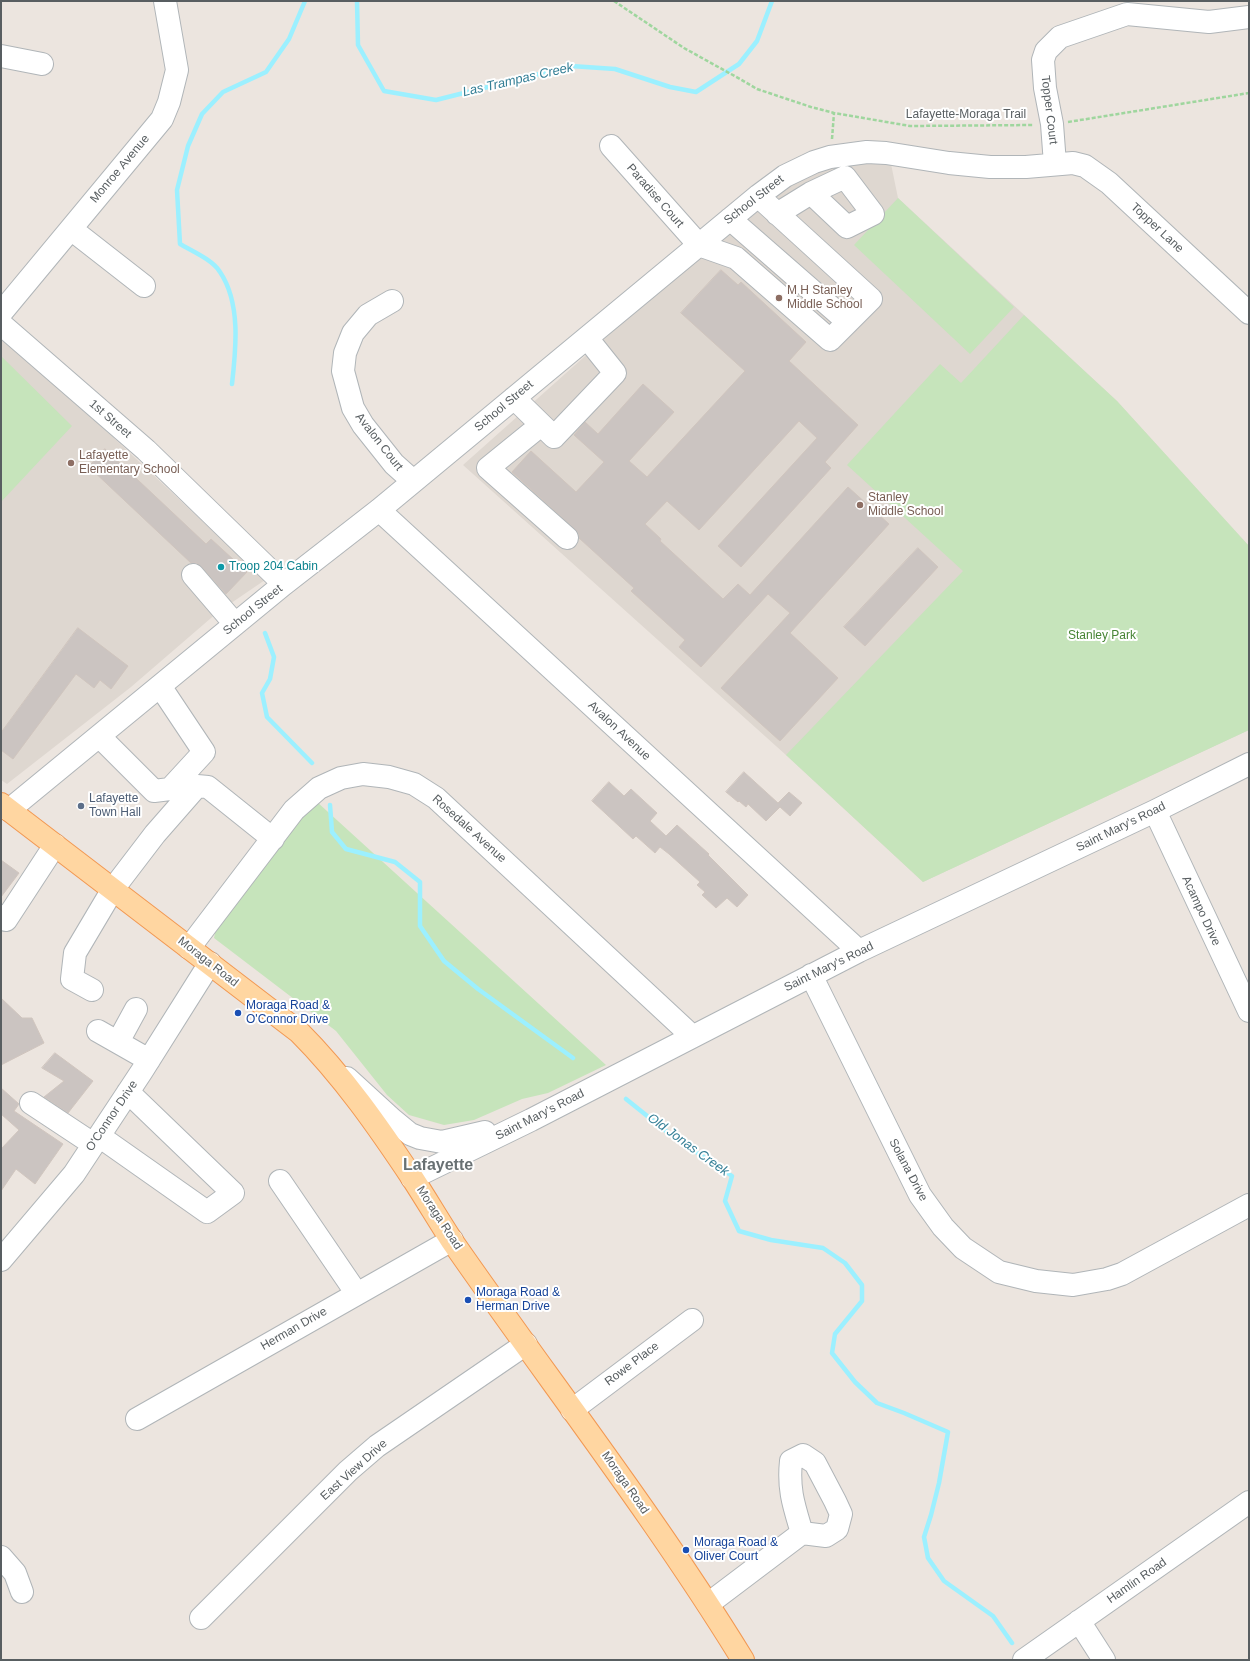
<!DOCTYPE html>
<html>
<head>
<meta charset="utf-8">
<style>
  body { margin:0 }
  #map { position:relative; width:1250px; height:1661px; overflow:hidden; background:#ece5df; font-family:Helvetica,sans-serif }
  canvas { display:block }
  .frame { position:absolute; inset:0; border:2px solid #585e61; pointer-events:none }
</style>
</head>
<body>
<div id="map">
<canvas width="1250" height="1661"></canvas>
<div class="frame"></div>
</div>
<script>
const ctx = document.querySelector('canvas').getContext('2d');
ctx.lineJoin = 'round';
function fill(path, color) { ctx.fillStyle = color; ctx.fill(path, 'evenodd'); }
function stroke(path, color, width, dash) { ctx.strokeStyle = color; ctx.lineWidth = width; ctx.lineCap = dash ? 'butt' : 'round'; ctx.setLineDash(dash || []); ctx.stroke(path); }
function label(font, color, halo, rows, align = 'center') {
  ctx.font = font + ' Helvetica,sans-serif'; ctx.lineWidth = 4; ctx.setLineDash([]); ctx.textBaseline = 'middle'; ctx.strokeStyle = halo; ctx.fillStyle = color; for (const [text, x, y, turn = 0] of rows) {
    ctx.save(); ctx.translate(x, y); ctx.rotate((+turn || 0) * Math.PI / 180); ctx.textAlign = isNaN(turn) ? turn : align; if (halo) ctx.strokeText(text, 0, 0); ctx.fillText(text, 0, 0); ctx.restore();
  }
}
const education = new Path2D(`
  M890,159l8,39 219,203 132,145v184l-326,152 -137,-127 -323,-290 195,-174 156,-129z
  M1,336l15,10 249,234 -47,32 -87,75 -124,97 -6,-4z`);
const green = new Path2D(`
  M898,198l116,109 -44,47 -116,-109z
  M1024,315l93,86 132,145v184l-326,152 -137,-127 177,-184 -116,-106 93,-101 21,19z
  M1,356l71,70 -71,76z
  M316,801l290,264 -58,28 -26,6 -48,21 -30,5 -35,-10 -22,-20 -51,-64 -122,-93 2,-10 79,-106z`);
const stream = new Path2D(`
  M357,1l1,44 26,46 52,9 135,-34 44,3 55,18 26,5 43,-28 18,-23 15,-40
  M232,384c4,-35 9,-81 -12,-112 -7,-12 -28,-21 -40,-28l-3,-54 11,-44 14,-32 21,-22 43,-20 23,-33 16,-38
  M265,633l9,24 -4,22 -8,14 5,24 45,46
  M330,805l2,27 14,17 49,13 25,20v44l24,35 34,28 95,69
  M626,1099l45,36 61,41 -7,25 14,30 32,9 52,8 22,15 17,22v16l-27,33 -3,19 23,29 22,21 27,10 44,19 -9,51 -8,32 -7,22 4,21 16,23 49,35 19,27`);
const building = new Path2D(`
  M721,270l17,15 3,-3 65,60 -17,19 69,64 -33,37 6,6 -90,99 -23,-21 99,-108 -18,-17 -100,109 -32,-29 -22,23 16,15 -1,2 63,58 15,-15 12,11 98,-108 41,37 -99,109 48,45 -58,63 -59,-53 69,-75 -22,-19 -67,73 -22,-20 6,-7 -54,-49 3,-3 -55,-50v-4l-4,-5 -63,-57 19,-21 45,41 28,-30 -30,-27 11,-13 13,12 45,-50 31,28 -45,49 18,16 98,-106 -64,-58z
  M105,449l101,95 5,-5 36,33 -21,22 -24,-27 -5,-4h-6l-102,-96z
  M918,548l20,19 -73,79 -21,-19z
  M78,628l50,38 -17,23 -11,-9 -6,8 -18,-14 -63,85 -12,-9v-17z
  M744,772l34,31 11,-11 13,11 -12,13 -10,-9 -14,14 -18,-17 -2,3 -7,-6 -1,1 -12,-10z
  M609,782l15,14 7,-7 26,24 -7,8 16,15 11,-11 32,29 -1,1 40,40 -11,12 -10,-9 -11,10 -14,-13 3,-3 -8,-7 3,-3 -31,-28 -9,-7 -5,6 -19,-17 -3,3 -41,-38z
  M1,860l18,13 -18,24z
  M1,998l21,20h10l12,25 -43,22z
  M55,1053l38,28 -25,32 -24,-16 20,-16 -22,-13z
  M1,1088l18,16 -5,7 49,33 -28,40 -19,-15 -15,22v-42l18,-19 -18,-16z`);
const path = new Path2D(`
  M614,1l70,47 56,31 17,10 54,18 23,6 76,13 124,-1
  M1068,122l181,-29
  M832,139l2,-26`);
const minor = new Path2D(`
  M1,56l41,8
  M611,146l88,99 37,13 94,82 41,-41 -113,-103
  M1055,164l-3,-40 -7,-36 -2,-28 3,-9 14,-14 67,-23 82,8 40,-5
  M777,214l34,-21 34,-16 28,37 -26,13 -36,-34
  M730,219l118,103
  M71,229l73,57
  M392,301l-24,14 -15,18 -8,20 -2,18 10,37 10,17 31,39 19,17
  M1,313l161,-194 7,-17 8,-32 -12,-69
  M1,324l145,126 138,134
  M514,398l40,39 61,-64 -28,-35
  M541,425l-53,43 79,70
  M379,510l480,441
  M193,575l42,49
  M99,736l55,55 16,-2 34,-37 -44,-66
  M9,810l275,-226 95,-74 379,-314 27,-20 29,-14 16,-5 37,-5 19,1 63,10 41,4h36l47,-4 12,3 24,17 140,130
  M1155,811l94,200
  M1,916l5,4 49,-75
  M189,948l105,-138 25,-22 22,-10 22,-4 26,3 25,7 22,14 256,238
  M811,975l109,220 23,32 20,21 36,24 37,9 37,4 34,-6 15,-5 127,-69
  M92,990l-20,-11 3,-26 38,-64 42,-55 42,-48 11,1 65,52
  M98,1031l51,29
  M118,1042l18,-33
  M347,1078l46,42 17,14 10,4 22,4 43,-10
  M31,1103l62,41
  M99,1136l108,76 26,-19 -105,-101
  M412,1178l119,-58 328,-169 296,-140 94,-47
  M280,1181l77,113
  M1,1260l73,-86 68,-103 68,-108
  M572,1410l120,-90
  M137,1419l315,-179
  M1,1557l14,16 7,19
  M708,1604l94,-71 24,3 11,-7 4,-15 -6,-13 -20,-38 -12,-8 -12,6c-3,29 3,45 11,72
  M201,1618l147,-147 29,-25 149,-102
  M1079,1621l25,39
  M1024,1660l225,-158`);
const major = new Path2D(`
  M1,804l298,228c44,44 80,96 114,147 13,20 26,42 39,62 97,140 202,274 291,419`);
const markers = [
  [779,298,4,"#8d6e63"],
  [71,463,4,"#8d6e63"],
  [860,505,4,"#8d6e63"],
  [221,567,4,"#0f9aa8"],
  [81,806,4,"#5c6f8a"],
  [238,1013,4,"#1a4fb4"],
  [468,1300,4,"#1a4fb4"],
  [686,1550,4,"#1a4fb4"]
];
const streetNames = [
  ["Topper Court",1049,110,83],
  ["Lafayette-Moraga Trail",966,115],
  ["Monroe Avenue",120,169,-50],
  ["Paradise Court",655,196,49],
  ["School Street",754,200,-38],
  ["Topper Lane",1157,228,43],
  ["School Street",504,406,-40],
  ["1st Street",110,419,41],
  ["Avalon Court",379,442,52],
  ["School Street",253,610,-39],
  ["Avalon Avenue",619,731,43],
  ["Saint Mary's Road",1121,827,-26],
  ["Rosedale Avenue",469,829,42],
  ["Acampo Drive",1201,911,65],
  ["Moraga Road",208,962,38],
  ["Saint Mary's Road",829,967,-26],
  ["Saint Mary's Road",540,1115,-27],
  ["O'Connor Drive",112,1116,-56],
  ["Solana Drive",908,1170,62],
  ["Moraga Road",439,1218,57],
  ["Herman Drive",294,1329,-30],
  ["Rowe Place",632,1364,-37],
  ["East View Drive",354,1470,-42],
  ["Moraga Road",625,1483,55],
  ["Hamlin Road",1137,1581,-35]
];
const educationNames = [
  ["M H Stanley",787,291],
  ["Middle School",787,305],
  ["Lafayette",79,456],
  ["Elementary School",79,470],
  ["Stanley",868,498],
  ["Middle School",868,512]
];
const cultureNames = [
  ["Troop 204 Cabin",229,567]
];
const parkNames = [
  ["Stanley Park",1102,636]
];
const serviceNames = [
  ["Lafayette",89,799],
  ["Town Hall",89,813]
];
const transitNames = [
  ["Moraga Road &",246,1006],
  ["O'Connor Drive",246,1020],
  ["Moraga Road &",476,1293],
  ["Herman Drive",476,1307],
  ["Moraga Road &",694,1543],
  ["Oliver Court",694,1557]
];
const waterNames = [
  ["Las Trampas Creek",518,80,-13],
  ["Old Jonas Creek",688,1145,36]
];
const districtNames = [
  ["Lafayette",438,1166]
];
fill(education, '#ded7d0');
fill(green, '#c6e4bb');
stroke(stream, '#9cf0ff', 4.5);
fill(building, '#cbc4c1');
stroke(building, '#d0c5be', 1);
stroke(minor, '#b0b5b8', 24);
stroke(major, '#f29852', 24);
stroke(path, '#9fd69e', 2.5, [4, 2]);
stroke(minor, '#fff', 22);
stroke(major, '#ffd6a1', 22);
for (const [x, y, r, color] of markers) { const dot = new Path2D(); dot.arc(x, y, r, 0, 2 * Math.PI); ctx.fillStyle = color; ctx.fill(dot); stroke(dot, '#fff', 1.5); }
label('12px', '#585e61', '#fff', streetNames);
label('12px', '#785e54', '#fff', educationNames, 'left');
label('12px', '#0d838f', '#fff', cultureNames, 'left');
label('12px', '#468434', '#fff', parkNames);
label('12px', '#4e5e75', '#fff', serviceNames, 'left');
label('12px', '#164399', '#fff', transitNames, 'left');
label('italic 13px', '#347f96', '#fff', waterNames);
label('bold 16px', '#697173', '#fff', districtNames);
</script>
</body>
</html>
